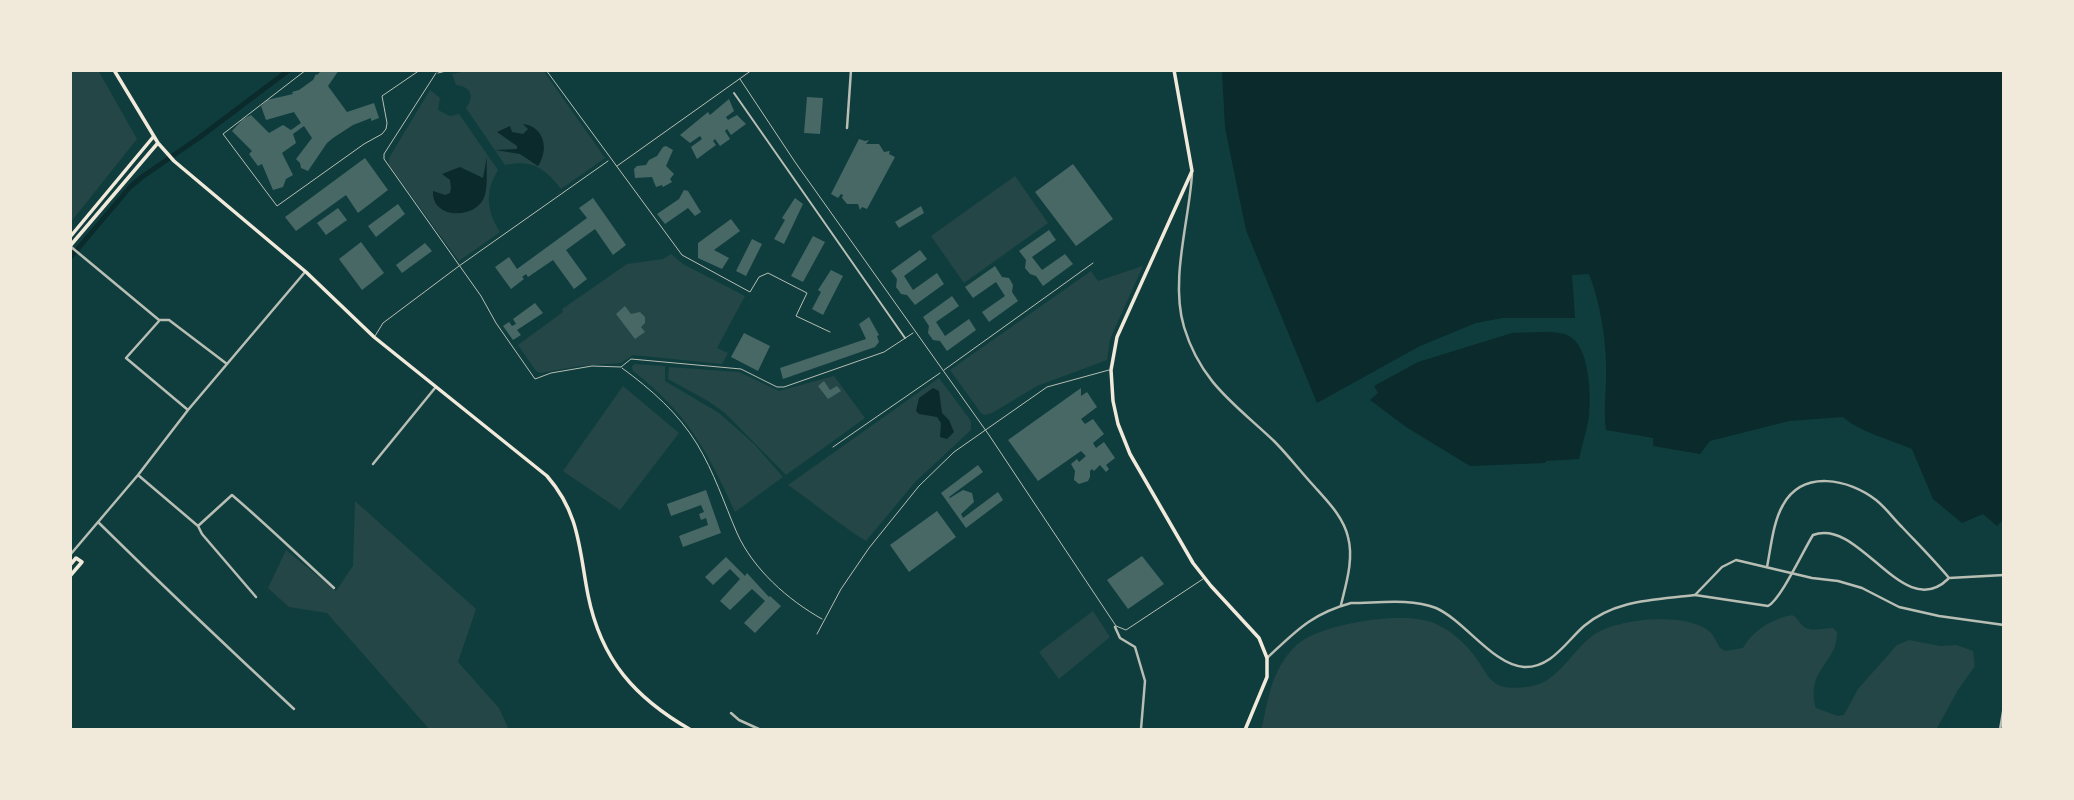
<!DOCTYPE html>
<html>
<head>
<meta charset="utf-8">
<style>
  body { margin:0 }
  #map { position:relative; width:2074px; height:800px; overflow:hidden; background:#0f3d3e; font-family:Commissioner,sans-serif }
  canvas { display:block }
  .frame { position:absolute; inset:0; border:72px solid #f1e9da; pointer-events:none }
</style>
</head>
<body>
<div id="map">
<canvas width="2074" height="800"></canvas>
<div class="frame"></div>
</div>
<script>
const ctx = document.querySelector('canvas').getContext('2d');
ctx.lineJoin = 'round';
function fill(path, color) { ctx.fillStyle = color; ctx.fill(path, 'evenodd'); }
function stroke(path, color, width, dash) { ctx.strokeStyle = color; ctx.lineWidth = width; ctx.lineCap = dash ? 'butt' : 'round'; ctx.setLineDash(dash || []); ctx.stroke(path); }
const green = new Path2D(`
  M70,70h28l39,69 -67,84z
  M471,70h72l62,88 -44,31c-16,-21 -29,-30 -56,-24l-39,-57c9,-12 5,-21 -10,-23l-4,-11z
  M430,90l10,8 -2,12 12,6 9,-2 39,56c-13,21 -12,40 2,62l-41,29 -70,-96v-7z
  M1015,176l33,47 -84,60 -33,-47z
  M671,254l12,10 62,32 -28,52 11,5 -6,11 -89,-9 -12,8 -41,3 -40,7 -4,-2 -18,-26 45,-33 -1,-3 6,-4 59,-41 36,-5z
  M1143,266l-33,73 -3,21 -70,26 -45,27 -7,2 -4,-2 -31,-43 141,-99 7,10z
  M635,364l30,2v15l54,32 35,31 29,33 -48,35c-28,-62 -48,-99 -102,-141l-1,-5z
  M669,367l70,5 40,19 55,-15 31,42 -79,57 -61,-62 -17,-12 -40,-22z
  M939,378l32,43v9l-55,51 -50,60c-28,-17 -51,-38 -78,-56z
  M623,386l56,47 -59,77 -57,-39z
  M355,501l121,108 -18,53 41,46 10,22h-79l-103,-117 -38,-6 -21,-19 18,-38 50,41 17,-25z
  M1093,611l17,26 -51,42 -20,-27z
  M1792,615c7,3 6,7 12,12 7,5 21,1 29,1l4,4c1,31 -32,37 -21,76l22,8 6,-1 14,-26 39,-44 12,-5 31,6 17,-1 16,6 2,15 -17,24 -22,40h-675c7,-26 7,-45 23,-70 4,-6 11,-15 18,-19 27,-18 104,-31 134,-17 16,7 30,20 40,34 6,7 11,20 19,25 8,6 21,5 31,4 32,-2 45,-37 69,-53 24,-16 97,-23 117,0 3,4 5,9 8,14l5,3 18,-3c10,-18 29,-29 49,-33z`);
const water = new Path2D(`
  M1222,70h782v449l-7,7 -14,-12 -21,9 -29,-24 -21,-50c-21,-9 -54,-18 -69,-32l-54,4 -79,20 -10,13 -47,-8v-8l-47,-8c-3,-23 1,-43 0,-65 0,-28 -7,-66 -17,-91l-17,1 3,43h-72l-27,5 -56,23 -103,57 -71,-173 -21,-102z
  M523,124c22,3 26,26 15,42l-18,-12 -25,-4 22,-1v-3l-20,-14 13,-6 2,6 11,2 5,-5z
  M487,156c-1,10 1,28 -2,39 -7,25 -54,25 -52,-4l12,4 5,-2 1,-5 -1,-8 -8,-6 18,-7 23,11z
  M1512,333c14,0 42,-3 55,2 23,9 24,60 22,81 -2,14 -7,29 -10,43l-33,2 -1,2 -75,3 -64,-39 -36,-27 8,-7 -4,-7 44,-24z
  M933,388l6,3 3,22 7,7 5,12 -7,7 -7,-2 1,-14 -4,-6 -18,-3 -3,-3 3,-13z`);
const canal = new Path2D(`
  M70,258l60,-71 12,-10 58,-40 89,-67`);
const building = new Path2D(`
  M322,70h17l-11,16 19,26 27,-9 5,15 -8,3v-3l-18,7 -20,13 -6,5 -19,28 -7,-3 -1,-5 -4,-4 16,-21 -8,-12 -11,8 3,9 -14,10 11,22 -7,4 -3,8 -10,3 -11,-26 -4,2 -9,-12 3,-3 -20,-20 11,-12 8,-4 18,18 14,-8 8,5 10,-7 -7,-11 -28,8 -5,-14 6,-6 26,-6 -1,-2 7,-2 14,-10 3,-6 1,1z
  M807,97l16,1 -3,36 -16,-1z
  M729,99l5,12 -8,6 2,3 9,-5 9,9 -15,11 -4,-6 -2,2 5,8 -10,7 -5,-7 -2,2 3,4 -19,14 -6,-12 11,-8 -2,-3 -10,7 -10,-8 28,-23 2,3z
  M859,139l6,2 4,-1 -3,4h13l5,8 6,-1 -1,3 6,3 -28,52 -5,-2 -2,3 -2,-6h-11l-5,-6 1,-3 -2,-1 -3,4 -7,-4z
  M666,146l7,4 -7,16 8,8 -4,5 2,3 -9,5 -1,-2 -6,2 -4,-10 -17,1 -1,-9 3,-3 9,-1 3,-5 8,-4 6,-9z
  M365,158l23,32 -30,23 -12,-18 -50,36 -11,-14z
  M1073,164l40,55 -37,27 -41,-54z
  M684,190l4,1 13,21 -6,4 -7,-8 -23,16 -8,-10 22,-15z
  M593,198l33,47 -13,10 -18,-26 -29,21 21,29 -13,10 -21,-29 -25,17 -2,-3 -4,3 2,2 -13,10 -16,-22 14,-10 8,12 70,-51 -8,-10z
  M795,198l8,6 -19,40 -10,-5 11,-19 -3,-2z
  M398,204l7,10 -29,23 -8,-11z
  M921,206l3,7 -25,15 -4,-6z
  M338,208l9,12 -21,15 -9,-12z
  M731,219l9,12 -26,19 15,8 -7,11 -24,-11v-15z
  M1049,230l7,10 -24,17 10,13 23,-16 8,10 -30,22 -7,-10 -6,-2 -5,-6 1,-8 -7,-9z
  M813,236l12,6 -22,40 -12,-6z
  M752,239l10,5 -16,32 -10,-5z
  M361,242l23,31 -22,17 -23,-31z
  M425,243l7,8 -30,22 -6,-8z
  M920,250l7,9 -23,17 9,14 24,-17 7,11 -29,21 -8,-10 -6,-1 -5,-7 1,-8 -6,-8z
  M995,266l7,11 7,1 4,7 -1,7 6,9 -29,21 -7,-10 23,-16 -9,-14 -23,16 -8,-11z
  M831,270l12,6 -20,39 -11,-6 9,-17 -3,-2z
  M952,296l7,10 -23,16 9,14 24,-17 7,11 -29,21 -7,-10 -7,-1 -5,-7 1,-7 -6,-9z
  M535,303l8,10 -26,17 4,5 -8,5 -10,-14 6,-4 3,4 4,-2 -3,-5z
  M625,306l6,8 9,-2 5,5v6l-4,4 4,5 -10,7 -19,-25z
  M869,317l10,18 -2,1 2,6 -4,5 -92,32 -3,-11 86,-29 -7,-15z
  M744,333l26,13 -12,25 -27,-14z
  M824,381l6,9 7,-4 4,5 -13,8 -10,-13z
  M1081,388v8l6,-4 10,15 -16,12 4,5 8,-5 11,15 -11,9 3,5 8,-6 11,16 -9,7 3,4 -3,3 -6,-7 -6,6 -2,-2 -2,2v6l-2,4 -9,3 -5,-4 1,-9 -4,-7 6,-5 2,3 7,-6 -5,-5 -43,30 -30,-41z
  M978,465l5,7 -34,25 1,1 13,-8 9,3 2,9 -13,12 2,4 35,-26 5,8 -37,28 -25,-35z
  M706,490l15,43 -38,14 -4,-11 29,-11 -2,-7 -5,2 -2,-6 5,-2 -3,-7 -30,11 -4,-12z
  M937,511l19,26 -47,35 -19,-27z
  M1142,556l22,28 -36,25 -21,-29z
  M726,557l19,19 2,-3 22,24 1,-1 11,10 -26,27 -11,-10 21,-22 -13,-12 -22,21 -10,-9 20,-22 -10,-10 -17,16 -8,-8z`);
const service = new Path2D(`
  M306,70l-83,64 54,72 87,-62 18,-10 4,-5 1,-6 -5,-27 38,-26
  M546,70l136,185 68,37 9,-15 9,-4 39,20 -11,23 34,16
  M436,73l-52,81v5l97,137 15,27 39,56 16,-6 41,-7 29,1 10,-8 110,10 36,18h7l100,-35 29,-19
  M438,73l12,-3
  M740,79l55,83 194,273 127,191 10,4 77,-51
  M617,166l135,-96
  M375,336l8,-13 76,-57 149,-105
  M622,368c30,22 56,45 75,76 17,28 27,59 40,89 16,36 51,67 85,86
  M944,370l149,-107
  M833,447l107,-74
  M817,634l24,-45 28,-41 50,-62 35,-34 93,-65 62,-17`);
const pedestrian = new Path2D(`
  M734,93l171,245`);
const minor = new Path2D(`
  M847,128l4,-58
  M1192,174c-3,48 -22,106 -8,153 17,56 51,77 90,114 14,14 26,30 39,44 14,16 30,31 35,52 6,22 -2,47 -7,68
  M70,246l89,74h10l58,44
  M159,321l-33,37 62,52
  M373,464l62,-76
  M138,475l60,51 4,8 54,63
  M98,522c65,64 129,125 196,187
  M198,526l34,-31c35,30 68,62 102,93
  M70,555l68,-80 50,-65 117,-138
  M1767,567c4,-20 6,-45 16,-62 20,-36 66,-26 93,-5 10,8 17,18 26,27 16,17 32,33 47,51l55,-3
  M1695,595l27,-28 14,-7 76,18 26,3 24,7 37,19 40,9 65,9
  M1695,595l73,11c13,-7 35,-55 45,-71 47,-18 90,88 135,44
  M1115,627l5,11 15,9 10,34 -4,48 -2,1
  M731,713l8,7 22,10
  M2000,730l4,-24`);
const tertiary = new Path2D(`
  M1267,658c29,-27 44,-44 84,-55 27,0 59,-5 85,5 29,13 57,57 88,59 27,1 42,-25 60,-41 32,-27 72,-26 111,-31`);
const secondary = new Path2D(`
  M114,70l44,73 16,18 132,111 68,65 173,139c33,38 32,73 41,119 13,65 47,103 103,135
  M70,237l84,-101
  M70,246l87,-102
  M70,565l6,-7 6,4 -12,14`);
const primary = new Path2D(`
  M1174,70l18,101 -75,166 -6,33 2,31 5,23 12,30 63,109 18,23 48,52 8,20v19l-22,53`);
fill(green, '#244646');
fill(water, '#0a2a2b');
stroke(canal, '#0a2a2b', 5);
fill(building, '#486865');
stroke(service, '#b8beb3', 1);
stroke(pedestrian, '#b8beb3', 2);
stroke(minor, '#b8beb3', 2.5);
stroke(tertiary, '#b8beb3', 2.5);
stroke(secondary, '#f1e9da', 3.5);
stroke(primary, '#f1e9da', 3.5);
</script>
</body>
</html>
